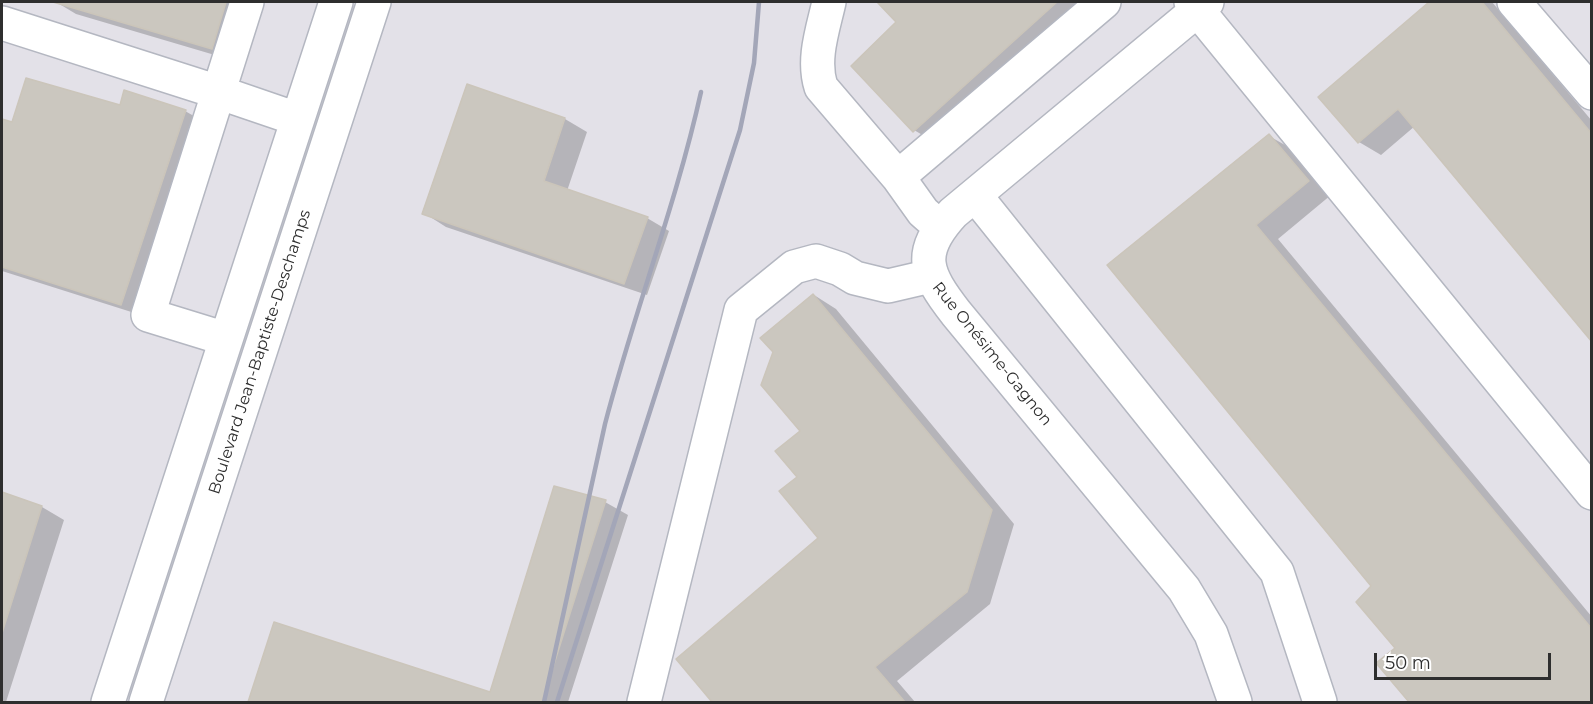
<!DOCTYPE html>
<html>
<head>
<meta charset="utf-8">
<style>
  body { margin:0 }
  #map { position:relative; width:1593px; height:704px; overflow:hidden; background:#efe9e1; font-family:Montserrat,sans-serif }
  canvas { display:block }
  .frame { position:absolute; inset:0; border:3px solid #2e2e2e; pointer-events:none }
  .scale { position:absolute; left:1374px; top:653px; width:177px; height:27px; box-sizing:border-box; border:3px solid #2e2e2e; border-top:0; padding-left:8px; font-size:18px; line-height:21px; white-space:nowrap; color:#2e2e2e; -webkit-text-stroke:4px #fff; paint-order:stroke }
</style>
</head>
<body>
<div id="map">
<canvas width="1593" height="704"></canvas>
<div class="frame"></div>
<div class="scale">50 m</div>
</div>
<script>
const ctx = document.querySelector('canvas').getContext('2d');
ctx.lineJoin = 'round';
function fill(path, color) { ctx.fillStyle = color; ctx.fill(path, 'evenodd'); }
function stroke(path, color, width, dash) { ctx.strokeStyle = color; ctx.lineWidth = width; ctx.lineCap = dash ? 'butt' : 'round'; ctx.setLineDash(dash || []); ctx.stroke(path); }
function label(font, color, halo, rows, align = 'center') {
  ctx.font = font + ' Montserrat,sans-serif'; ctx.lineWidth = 6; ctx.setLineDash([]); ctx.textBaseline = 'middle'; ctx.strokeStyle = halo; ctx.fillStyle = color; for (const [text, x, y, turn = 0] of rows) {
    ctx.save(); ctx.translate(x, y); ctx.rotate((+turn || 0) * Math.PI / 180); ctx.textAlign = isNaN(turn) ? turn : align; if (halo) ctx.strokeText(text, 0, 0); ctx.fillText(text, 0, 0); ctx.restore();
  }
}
const industrial = new Path2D(`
  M2,2h1589v700h-1589z`);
const shadow = new Path2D(`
  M56,2h196l-17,59 -159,-47z
  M879,2h214l-157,141 -22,-13 -16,-108z
  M1431,2h61l100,119v218l-177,-213 -34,29 -22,-13 -39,-45z
  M122,107l63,4 23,13 -64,192 -142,-45v-151l11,4z
  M565,119l22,13 -20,59 80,27 22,13 -22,64 -201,-68 -22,-14z
  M1269,136l23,13 39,46 -53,44 314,378v85h-181l-33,-39 19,-14 -24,-63 -264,-320z
  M814,295l22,14 178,215 -24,80 -93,77 18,21h-201l-36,-42 142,-122 -20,-61z
  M2,494l40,13 22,13 -58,182h-4z
  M605,502l23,13 -60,187h-318l25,-78 216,70z`);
const building = new Path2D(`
  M53,2h173l-14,47z
  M877,2h180l-144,130 -62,-66 45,-44z
  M1429,2h53l110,132v208l-194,-233 -40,34 -40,-46z
  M26,78l94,27 4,-15 62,20 -65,195 -119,-38v-148l10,3z
  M467,84l98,34 -21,63 104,36 -24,67 -202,-70z
  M1269,134l40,47 -53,44 336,404v73h-183l-33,-39 19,-15 -39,-46 15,-16 -264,-321z
  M813,294l179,216 -25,82 -92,75 30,35h-193l-36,-43 142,-121 -39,-47 18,-14 -22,-26 25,-20 -39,-46 12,-33 -13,-14z
  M554,486l52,14 -64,202h-294l26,-80 216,70z
  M2,492l40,14 -40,127z`);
const minor = new Path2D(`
  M829,2c-6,27 -17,57 -8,85l77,90 206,-175
  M1191,2l401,491
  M1207,2l-254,211c-37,40 -28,60 3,100l228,276 27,45 24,68
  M1514,2l78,91
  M2,23l216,69 79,27
  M898,177l25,35 17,15
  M975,195l302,377 43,130
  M226,339l-78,-24 99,-313
  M108,702l228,-700
  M146,702l228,-700
  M644,702l97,-392 53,-43 22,-6 24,8 15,9 33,8 43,-10`);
const rail = new Path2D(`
  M544,702l61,-278c29,-112 71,-219 96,-332
  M557,702l183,-572 14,-67 5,-61`);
const streetNames = [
  ["Boulevard Jean-Baptiste-Deschamps",260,352,-72],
  ["Rue Onésime-Gagnon",992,354,51]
];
fill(industrial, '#e3e1e8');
fill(shadow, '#0003');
fill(building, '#cbc7bf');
stroke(building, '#cbc5ba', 1.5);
stroke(minor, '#b4b7c1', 36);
stroke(minor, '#fff', 33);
stroke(rail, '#a3a6b8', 4.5);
label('16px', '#2e2e2e', '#fff', streetNames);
</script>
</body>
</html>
